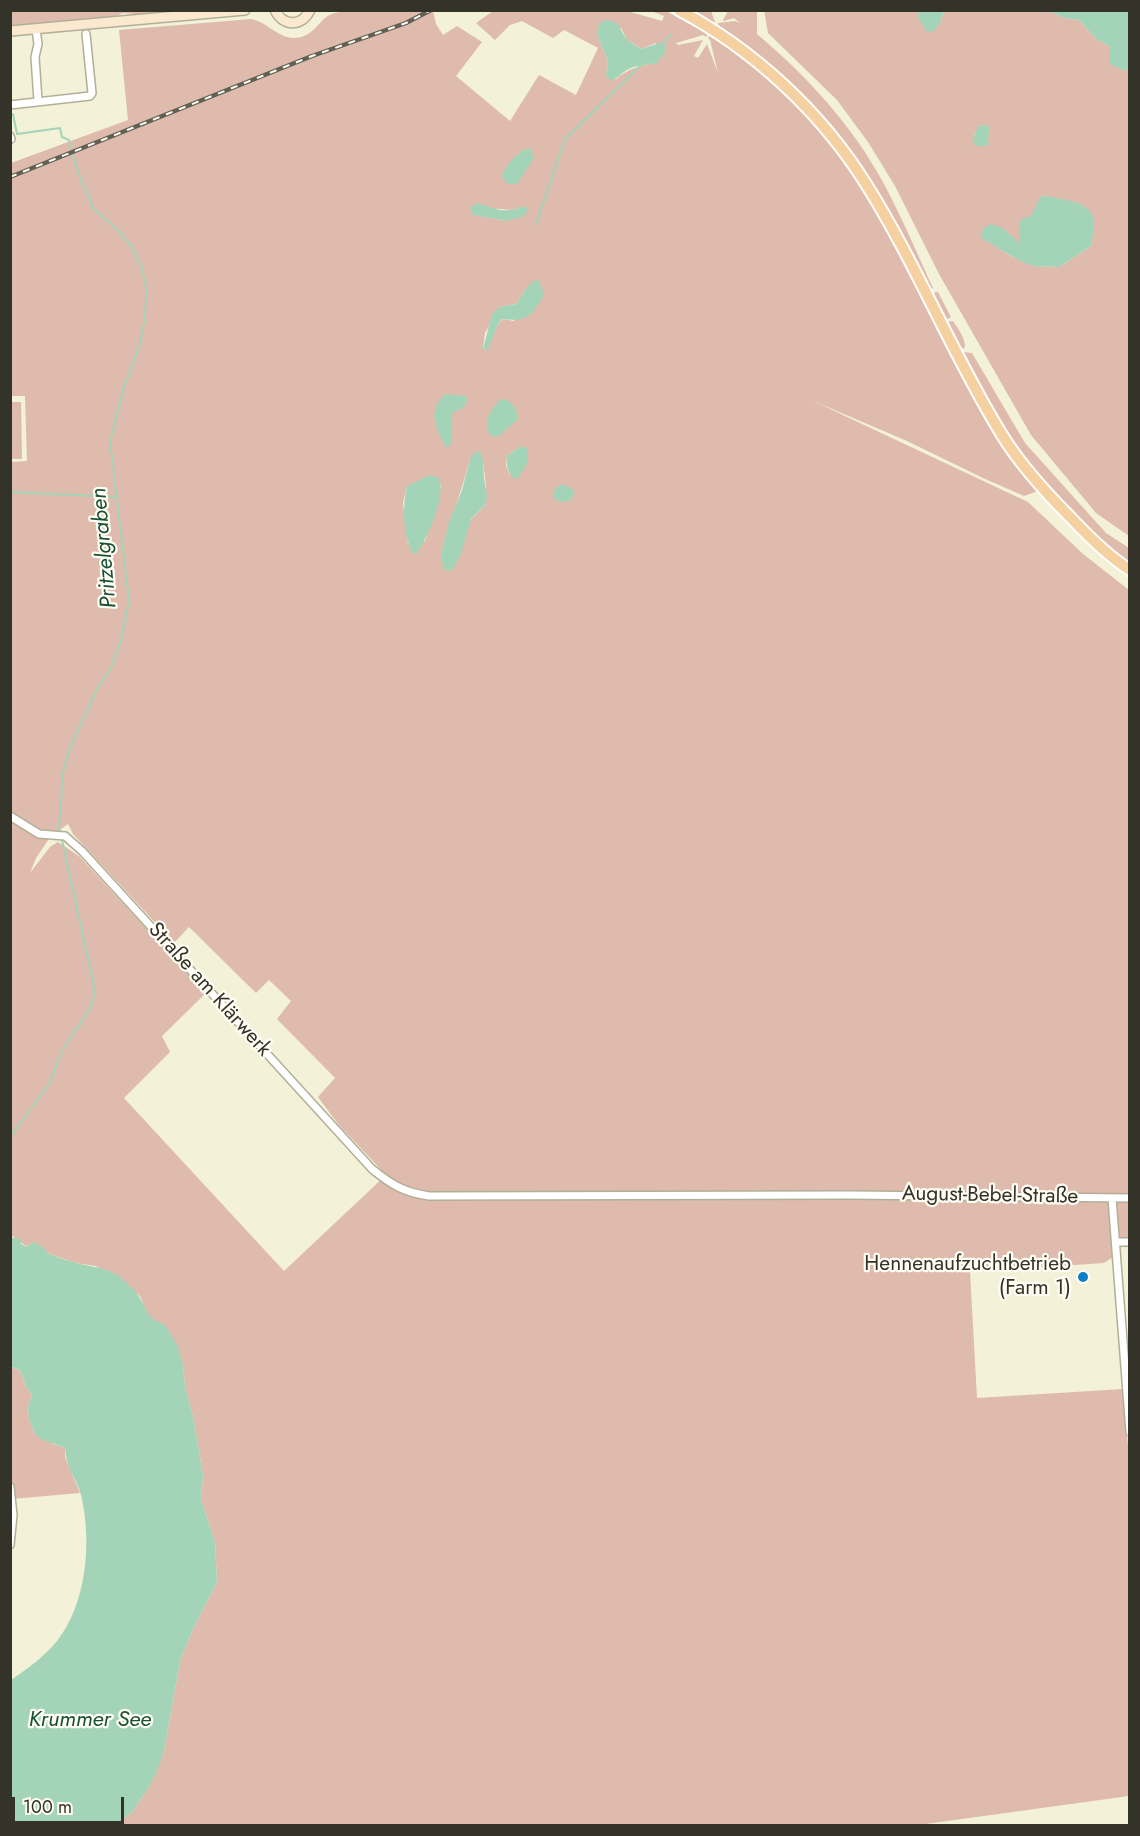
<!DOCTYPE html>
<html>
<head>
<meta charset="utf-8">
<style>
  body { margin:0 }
  #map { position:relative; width:1140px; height:1836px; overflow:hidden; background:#f4f1d9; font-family:Jost,sans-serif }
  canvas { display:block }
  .frame { position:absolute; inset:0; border:12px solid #343329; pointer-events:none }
  .scale { position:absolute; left:12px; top:1797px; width:112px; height:27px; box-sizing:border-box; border:3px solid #343329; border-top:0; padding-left:8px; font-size:18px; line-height:21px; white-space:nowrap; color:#343329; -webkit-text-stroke:4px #fffdf4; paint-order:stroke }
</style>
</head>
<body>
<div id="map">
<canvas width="1140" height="1836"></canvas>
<div class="frame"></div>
<div class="scale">100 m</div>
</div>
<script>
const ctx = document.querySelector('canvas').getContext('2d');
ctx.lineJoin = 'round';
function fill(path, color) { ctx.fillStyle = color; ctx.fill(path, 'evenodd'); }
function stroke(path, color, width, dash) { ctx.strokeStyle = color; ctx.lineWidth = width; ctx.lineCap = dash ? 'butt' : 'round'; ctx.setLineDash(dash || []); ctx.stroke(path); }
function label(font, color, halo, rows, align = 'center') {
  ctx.font = font + ' Jost,sans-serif'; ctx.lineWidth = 4.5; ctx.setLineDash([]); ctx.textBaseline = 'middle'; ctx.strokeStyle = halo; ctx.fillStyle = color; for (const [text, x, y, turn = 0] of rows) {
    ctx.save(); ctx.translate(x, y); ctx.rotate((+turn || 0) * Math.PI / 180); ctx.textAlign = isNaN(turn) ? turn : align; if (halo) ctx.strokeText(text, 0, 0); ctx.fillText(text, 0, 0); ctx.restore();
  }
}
const green = new Path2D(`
  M355,10l78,1 3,13 7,11 14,-9 25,16 -26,34 54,45 29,-46 37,20 22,-47 -34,-18 -11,8 -31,-17 -12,4 -15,15 -19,-17 17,-12h134l35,10 2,-5 -13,-5h15l42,23 -2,3 -3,-2 -27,8 2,2 25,-5 -9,16 4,2 9,-14 11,29 -8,-33 -2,-2 2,-3c53,36 101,79 137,131 46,66 78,141 116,211 22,40 48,77 75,114l-14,5 -41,-18 -76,-37 -96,-41 217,102 55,52 46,36v650h-11l1,13 -15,10 -134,9 7,126 146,-9 7,80 -1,327 -218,30 -795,-1 17,-14 16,-24 15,-36 16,-90 13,-32 24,-47 -2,-40 -14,-42 2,-24 -9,-55 -9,-35 -2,-22 -36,-51 -7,-17 -44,-30 -21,-3 -28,-10 -3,-4 -10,-7 -7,5 -16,-12 -1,-773 17,-1 -2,-65h-14v-233l117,-43 -9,-90 132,-11c16,3 26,18 42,19 22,0 25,-19 39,-24 7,-3 16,-2 23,-4zM621,28l6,12 15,9 14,-6 1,20c-16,2 -28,5 -41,16l-10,-3 2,-15 -11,-26zM523,206l-16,15 -33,-6c6,-2 13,-5 19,-6 14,-1 16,4 30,-3zM527,287l-13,34 -11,-2 -5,5 -12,27 -3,-3 2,-15 15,-26 16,-3zM452,413l-1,29 -17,-26zM522,446l-12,29 -4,-9 1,-11zM470,459l13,1c1,14 5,31 2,45l-43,45c8,-30 20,-60 28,-91zM421,481l20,4 -5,24 -11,32 -17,3 -5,-41 4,-17zM68,824l5,10 101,109 15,-16 67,66 13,-13 22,21 -14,18 58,59 -17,19 20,27 48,51 -102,96 -160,-173 46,-46 -8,-16 44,-43 -127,-137 -21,-14 -8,5 -20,26 6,-15 15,-22z
  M764,10l155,1 -1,7 22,5 4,-12h105l15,7 15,2 17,19 13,7 15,25 5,-3v468l-33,-23 -65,-78 -92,-161 -44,-88 -27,-44 -31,-42 -69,-67zM980,125l8,1v20l-14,-11zM1045,196l30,6 19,19 -3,25 -32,21 -26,-1 -20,-9 -31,-19 21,-10 16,16 22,-47z
  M11,11h182l-46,4 -24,-2 -11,5 -101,9z
  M688,11h23l4,11 -2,3z
  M728,11h29v23c50,42 96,92 127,150 18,34 33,69 49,104l-3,2 2,3 6,-1 13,25 -5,3 1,2 6,-1c5,8 12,16 12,26l-4,3 1,2 10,1 53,90 81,90 23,15v16l-46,-39 -50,-55 -18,-25 -30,-46 -130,-239 -139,-133 2,-4 17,-2 5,2 -6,-5 -10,3 -1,-1z
  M11,402h10l1,57h-11z
  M10,1367c13,2 12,9 16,19 1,3 4,6 6,9l-4,12 1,12 6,15 18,10 13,4 -1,9 15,36 -68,6 -2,-12z`);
const water = new Path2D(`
  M919,11h25l-4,12 -7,9 -7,-1 -8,-13z
  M1049,11h80v57l-5,3 -14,-7 -1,-18 -13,-7 -17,-19 -15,-2z
  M604,20c19,1 14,11 25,21 3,3 8,5 13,8l20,-7 3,3 1,6 -9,12c-10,2 -21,2 -30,7 -7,4 -9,9 -17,10l-4,-4 2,-15 -11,-26 2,-10z
  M980,125l9,1 -1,20h-13c-3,-8 0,-14 5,-21z
  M530,148l4,10 -17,26h-9l-7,-8c6,-11 16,-25 29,-28z
  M1044,196c17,3 47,4 50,25 1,7 -2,18 -3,25l-32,21 -26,-1 -11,-4 -41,-24 2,-10 8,-4 12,4 16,15v-20l4,-5 8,-2 9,-19z
  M477,203c16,5 30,12 46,3l5,3 -4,7 -17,5 -34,-6 -3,-7z
  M535,280l4,1 5,14c-12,21 -16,27 -42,24l-4,5 -11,27 -4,-2 9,-35 8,-7 16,-3 11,-17z
  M446,394l19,2 3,3c-3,9 -8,11 -16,14v29l-5,6c-11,-18 -21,-38 -1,-54z
  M501,399c11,1 16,9 17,20l-19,17 -6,1 -6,-6c-1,-14 4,-22 14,-32z
  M522,446l6,3v14l-12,17c-9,-7 -10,-14 -9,-25z
  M480,451l3,9 1,18 3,19 -2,8 -14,14 -10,35 -9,16 -7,1 -3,-9v-12l7,-28 13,-32 8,-31 4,-6z
  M430,475l9,3c7,19 -11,59 -22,75h-5c-9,-20 -10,-46 -5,-67z
  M563,484l12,7 -4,9 -8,2 -8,-2 -2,-7 3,-5z
  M11,1235l2,3h7l1,6 6,3 7,-5 11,7 2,4c9,3 17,7 26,9 23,7 36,3 55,22 4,4 9,9 12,14 8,13 7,21 24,26l13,20 6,20 2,22 9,35 9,55 -2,24 14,42 2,40 -24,47 -13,32 -16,90 -7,20 -8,16 -16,24 -17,14h-105v-145c16,-11 33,-23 46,-39 30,-38 35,-100 24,-146 -4,-16 -17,-30 -15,-47l-24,-8 -7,-6 -6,-15 -1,-12 4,-12c-2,-3 -5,-6 -6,-9 -4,-10 -3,-17 -15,-19z`);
const stream = new Path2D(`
  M663,43l7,-8
  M13,114l4,20 43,-6 2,9 7,3 2,8
  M536,224l29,-85 76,-74
  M10,492l107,5
  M63,1049l26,-38 6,-20 -36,-165 4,-54 7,-24 27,-59 14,-21 11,-31 7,-37 -19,-158 14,-55 15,-40 4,-16 4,-41 -6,-24 -10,-20 -13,-16 -24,-21 -13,-29 -9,-26
  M10,1137l39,-53 13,-33`);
const minor = new Path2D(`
  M36,29l2,15 -3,13 3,44
  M10,105l80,-9 2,-3 -6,-59
  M10,136l1,3
  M10,816l29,18 26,2 17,15 290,318c20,16 31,23 57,27l421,-1 280,3
  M1112,1198l18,234
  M1116,1242h14
  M10,1487l3,28 -3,30`);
const secondary = new Path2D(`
  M275,10c8,17 27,17 35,0
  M10,31l235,-21`);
const primary = new Path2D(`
  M679,10c75,40 142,102 187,174 51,81 86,170 136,251 19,31 44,58 70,84 17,18 36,37 58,51`);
const rail = new Path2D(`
  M10,177l302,-121 94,-33 25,-13`);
const markers = [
  [1083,1277,6,"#0c7fc8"]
];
const streetNames = [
  ["Straße am Klärwerk",209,990,48],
  ["August-Bebel-Straße",990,1196,1]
];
const poiNames = [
  ["Hennenaufzuchtbetrieb",1071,1265],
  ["(Farm 1)",1071,1289]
];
const waterNames = [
  ["Pritzelgraben",105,548,-95],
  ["Krummer See",90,1721]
];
fill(green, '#debbac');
fill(water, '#a4d4b8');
stroke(stream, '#a4d4b8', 2);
stroke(minor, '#b2af98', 10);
stroke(secondary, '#b2af98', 12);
stroke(primary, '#fff', 14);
stroke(minor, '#fff', 7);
stroke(secondary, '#fae8cf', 9);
stroke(primary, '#f5d0a0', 10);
stroke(rail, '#616053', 4.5);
stroke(rail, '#fffdf4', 2, [7]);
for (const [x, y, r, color] of markers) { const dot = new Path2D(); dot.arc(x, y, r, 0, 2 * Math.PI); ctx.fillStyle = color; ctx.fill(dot); stroke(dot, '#fffdf4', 2); }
label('21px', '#343329', '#fffdf4', streetNames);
label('21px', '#343329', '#fffdf4', poiNames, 'right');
label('italic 22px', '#175035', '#fffdf4', waterNames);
</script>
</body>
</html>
